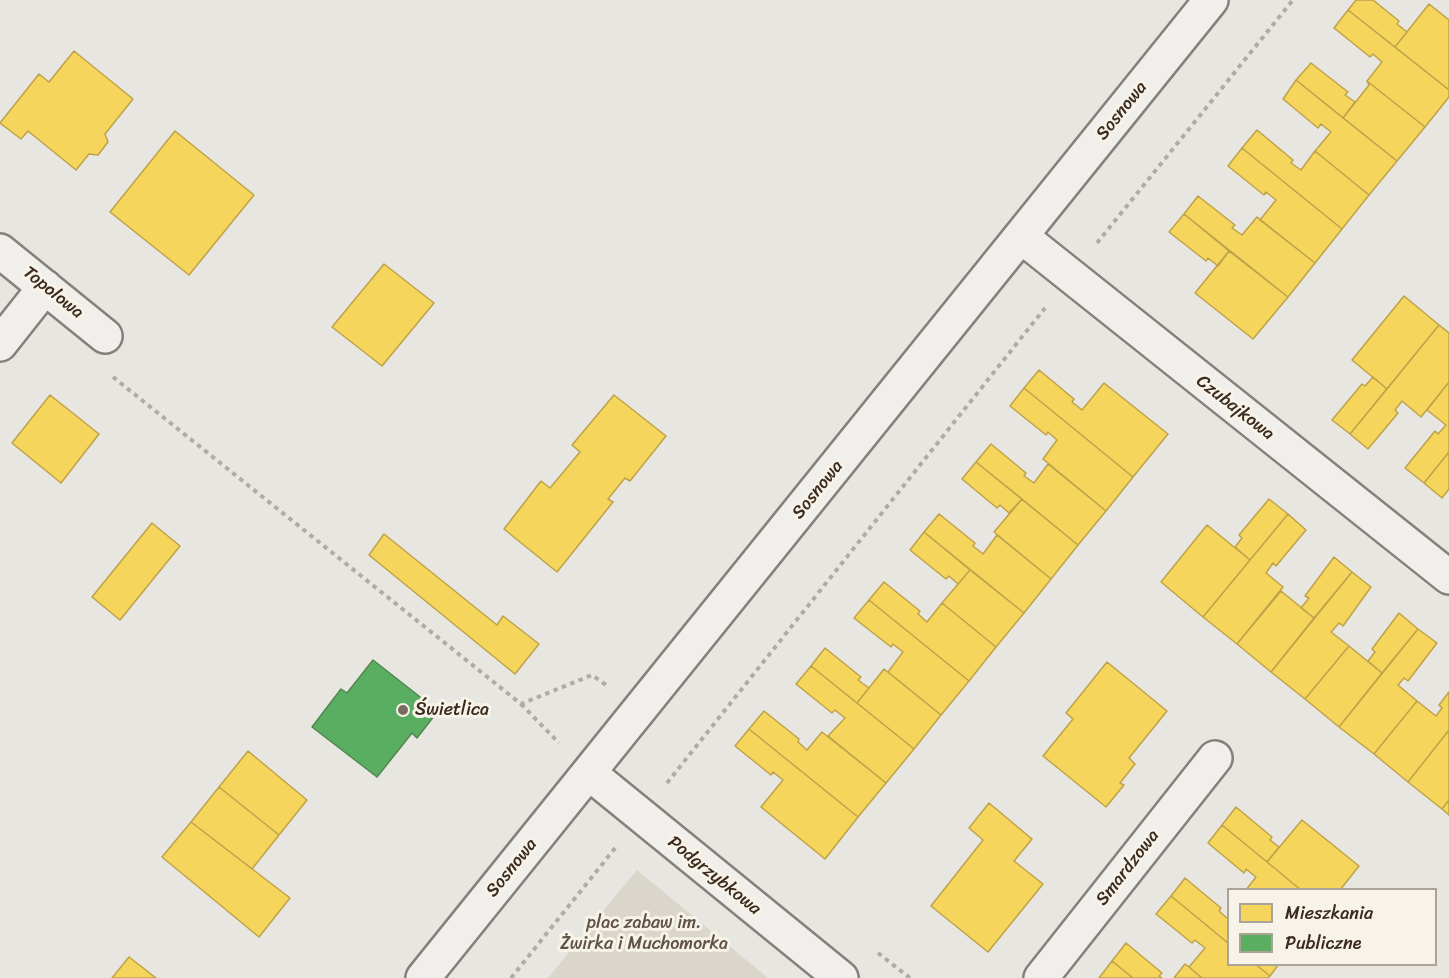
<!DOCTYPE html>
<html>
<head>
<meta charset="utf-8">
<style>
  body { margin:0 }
  #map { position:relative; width:1449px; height:978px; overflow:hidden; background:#e8e6e0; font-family:Sriracha,sans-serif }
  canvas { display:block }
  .legend { position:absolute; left:1227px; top:888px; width:210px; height:78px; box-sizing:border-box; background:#f7f3e8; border:2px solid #aca397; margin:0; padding:8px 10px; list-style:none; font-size:18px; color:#3b2a1e }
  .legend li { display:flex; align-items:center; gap:12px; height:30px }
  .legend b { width:30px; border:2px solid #aca397 }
</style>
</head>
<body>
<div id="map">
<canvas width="1449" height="978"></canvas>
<ul class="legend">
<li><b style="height:16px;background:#f6d55c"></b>Mieszkania</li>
<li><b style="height:16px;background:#5aae61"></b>Publiczne</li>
</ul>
</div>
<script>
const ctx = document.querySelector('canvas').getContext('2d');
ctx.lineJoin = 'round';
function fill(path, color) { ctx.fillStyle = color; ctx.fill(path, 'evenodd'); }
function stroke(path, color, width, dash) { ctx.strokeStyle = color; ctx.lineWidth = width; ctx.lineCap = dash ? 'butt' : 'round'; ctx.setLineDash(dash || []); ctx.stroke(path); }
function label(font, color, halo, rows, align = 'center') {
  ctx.font = font + ' Sriracha,sans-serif'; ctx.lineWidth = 6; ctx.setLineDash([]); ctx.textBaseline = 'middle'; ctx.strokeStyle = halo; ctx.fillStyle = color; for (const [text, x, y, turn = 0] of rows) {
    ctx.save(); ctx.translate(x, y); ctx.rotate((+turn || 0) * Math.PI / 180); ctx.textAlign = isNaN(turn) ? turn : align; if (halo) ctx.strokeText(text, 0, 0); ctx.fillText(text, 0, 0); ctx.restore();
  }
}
const green = new Path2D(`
  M637,870l131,108h-220z`);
const homes = new Path2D(`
  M1356,0h17l26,21 -2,3 10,8 -12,15 -47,-37z
  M1429,4l20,16v70l-54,-43z
  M1348,10l101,80v7l-24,30 -58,-46 15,-19 -9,-8 -3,3 -36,-29z
  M74,51l59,48 -28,35 3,8 -10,13 -9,-1 -13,16 -48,-39 -7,8 -21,-16 39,-49 10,8z
  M1311,63l37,29 -3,3 10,7 -12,16 -47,-38z
  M1296,80l101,81 -28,34 -54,-44 16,-19 -10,-8 -3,4 -35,-29z
  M1367,81l58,46 -28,34 -54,-43 26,-33z
  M1257,130l36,30 -2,3 10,7 14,-19 54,44 -27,34 -100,-81z
  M175,131l79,64 -65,80 -79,-63z
  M1242,148l100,81 -27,34 -55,-43 16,-20 -10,-8 -2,3 -36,-29z
  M1198,196l37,29 -3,3 10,7 15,-18 58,46 -27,34 -104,-83z
  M1184,214l45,37 -11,15 -10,-8 -2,3 -37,-29z
  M1229,251l59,46 -35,42 -58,-46z
  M384,264l50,39 -52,63 -50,-39z
  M1404,296l35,29 -52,64 -35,-29z
  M1439,325l10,8v49l-28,35 -19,-16 -7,9 3,3 -30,36 -18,-15z
  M1039,370l35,29 -2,3 10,8 22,-27 64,51 -35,43 -109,-89z
  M1373,377l14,12 -37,45 -18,-14 30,-36 3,2z
  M1449,382v70l-25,31 -19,-15 30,-37 3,3 8,-9 -19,-15z
  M1024,388l109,89 -27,34 -63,-52 14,-19 -9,-8 -2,3 -36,-29z
  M50,395l49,39 -38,49 -49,-40z
  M614,395l52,41 -36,45 -5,-3 -17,21 5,3 -56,70 -53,-43 37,-48 9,7 30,-36 -8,-7z
  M991,444l35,29 -2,3 10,7 14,-19 58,47 -28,34 -102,-83z
  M1449,452v37l-7,9 -18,-15z
  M976,462l46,37 -13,14 -9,-8 -3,3 -35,-29z
  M1022,499l56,46 -27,34 -57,-47z
  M1269,499l19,15 -38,46 -15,-13 7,-9 -3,-3z
  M939,514l36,29 -2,3 10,8 14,-19 54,44 -27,34 -100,-81z
  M1288,514l18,16 -30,36 -3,-3 -7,10 17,14 -46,57 -34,-27z
  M152,523l28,23 -60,74 -28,-23z
  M1207,525l43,35 -47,57 -42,-35z
  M924,532l46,38 -12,14 -9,-8 -3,3 -36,-29z
  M384,534l113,91 6,-9 36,28 -24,30 -146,-119z
  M1334,557l18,15 -38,46 -13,-10 8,-10 -4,-2z
  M970,570l54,43 -28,34 -54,-44z
  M1352,572l19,15 -28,39 -4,-3 -8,9 18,14 -44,53 -34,-27z
  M884,582l36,29 -2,3 9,8 15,-19 54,44 -27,34 -100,-81z
  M1281,591l33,27 -43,54 -34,-28z
  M869,600l100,81 -28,34 -53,-43 15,-20 -10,-8 -2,3 -37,-29z
  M1399,613l19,16 -36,44 -14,-12 7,-9 -3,-3z
  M1418,629l19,14 -29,38 -4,-3 -6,7 19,16 -43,53 -35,-27z
  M1349,646l33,27 -43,54 -34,-28z
  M825,648l36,29 -3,3 11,8 -12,15 -46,-37z
  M1107,662l60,49 -38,47 6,6 -15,19 4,2 -18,22 -63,-51 30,-37 -7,-6z
  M811,666l103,83 -28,34 -58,-47 17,-18 -10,-8 -3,3 -36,-29z
  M884,669l57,46 -27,34 -57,-46z
  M1449,692v38l-41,52 -34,-28 43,-53 19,15 6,-8 -3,-3z
  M764,711l35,28 -1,3 9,8 15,-18 64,51 -28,34 -109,-88z
  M749,729l109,88 -33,42 -64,-52 22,-27 -10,-8 -2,3 -36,-29z
  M1449,730v70l-7,9 -34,-27z
  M248,751l59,49 -28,35 -60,-48z
  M219,787l60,48 -27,34 -61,-47z
  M1449,800v15l-7,-6z
  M989,803l43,36 -18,22 29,23 -55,68 -57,-46 52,-66 -14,-12z
  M1236,807l36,30 -2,3 9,7 -12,15 -45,-37z
  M1302,820l57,46 -19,24h-39l-34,-28z
  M191,822l99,76 -31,39 -97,-80z
  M1222,825l45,37 34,28h-55l10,-13 -10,-8 -2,4 -36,-30z
  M1185,878l36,30 -2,3 9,8v24l-57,-47z
  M1171,896l57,47v21h27l15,12 -2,2h-66l-13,-11 16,-19 -10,-8 -3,3 -36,-29z
  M1126,943l36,30 -3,3 3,2h-29l-21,-17z
  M129,957l27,21h-44z
  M1112,961l21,17h-34z
  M1185,964l4,3 13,11h-28z
  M1255,964h24l-9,12z`);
const public = new Path2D(`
  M373,660l65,51 -21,27 -5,-5 -35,44 -65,-50 29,-38 6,4z`);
const path = new Path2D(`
  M1097,243l196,-243
  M113,377l408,327 71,-29 14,10
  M521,704l38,39
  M667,783l378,-475
  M878,953l32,25
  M511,978l105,-131`);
const street = new Path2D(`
  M1022,237l427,340
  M0,251l105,85
  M0,344l45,-57
  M589,773l252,205
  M423,978l788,-978
  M1041,978l174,-220`);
const markers = [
  [403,710,6,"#786c62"]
];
const streetNames = [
  ["Sosnowa",1122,111,-51],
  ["Topolowa",53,293,39],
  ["Czubajkowa",1235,408,38],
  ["Sosnowa",818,490,-51],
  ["Sosnowa",512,868,-51],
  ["Smardzowa",1128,868,-52],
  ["Podgrzybkowa",714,876,39]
];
const poiNames = [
  ["Świetlica",415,710]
];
const parkNames = [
  ["plac zabaw im.",644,923],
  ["Żwirka i Muchomorka",644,944]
];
fill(green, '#dad6cc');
fill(homes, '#f6d55c');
stroke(homes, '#bea249', 1.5);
fill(public, '#5aae61');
stroke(public, '#51864d', 1.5);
stroke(street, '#84807a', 38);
stroke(path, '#afaca8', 4, [4.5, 4.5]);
stroke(street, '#f0efeb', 33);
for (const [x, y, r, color] of markers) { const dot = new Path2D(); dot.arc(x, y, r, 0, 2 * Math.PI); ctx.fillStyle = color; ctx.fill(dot); stroke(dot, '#f7f3e8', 2); }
label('18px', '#3b2a1e', '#f7f3e8', streetNames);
label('18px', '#3b2a1e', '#f7f3e8', poiNames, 'left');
label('18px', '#605246', '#f7f3e8', parkNames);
</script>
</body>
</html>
